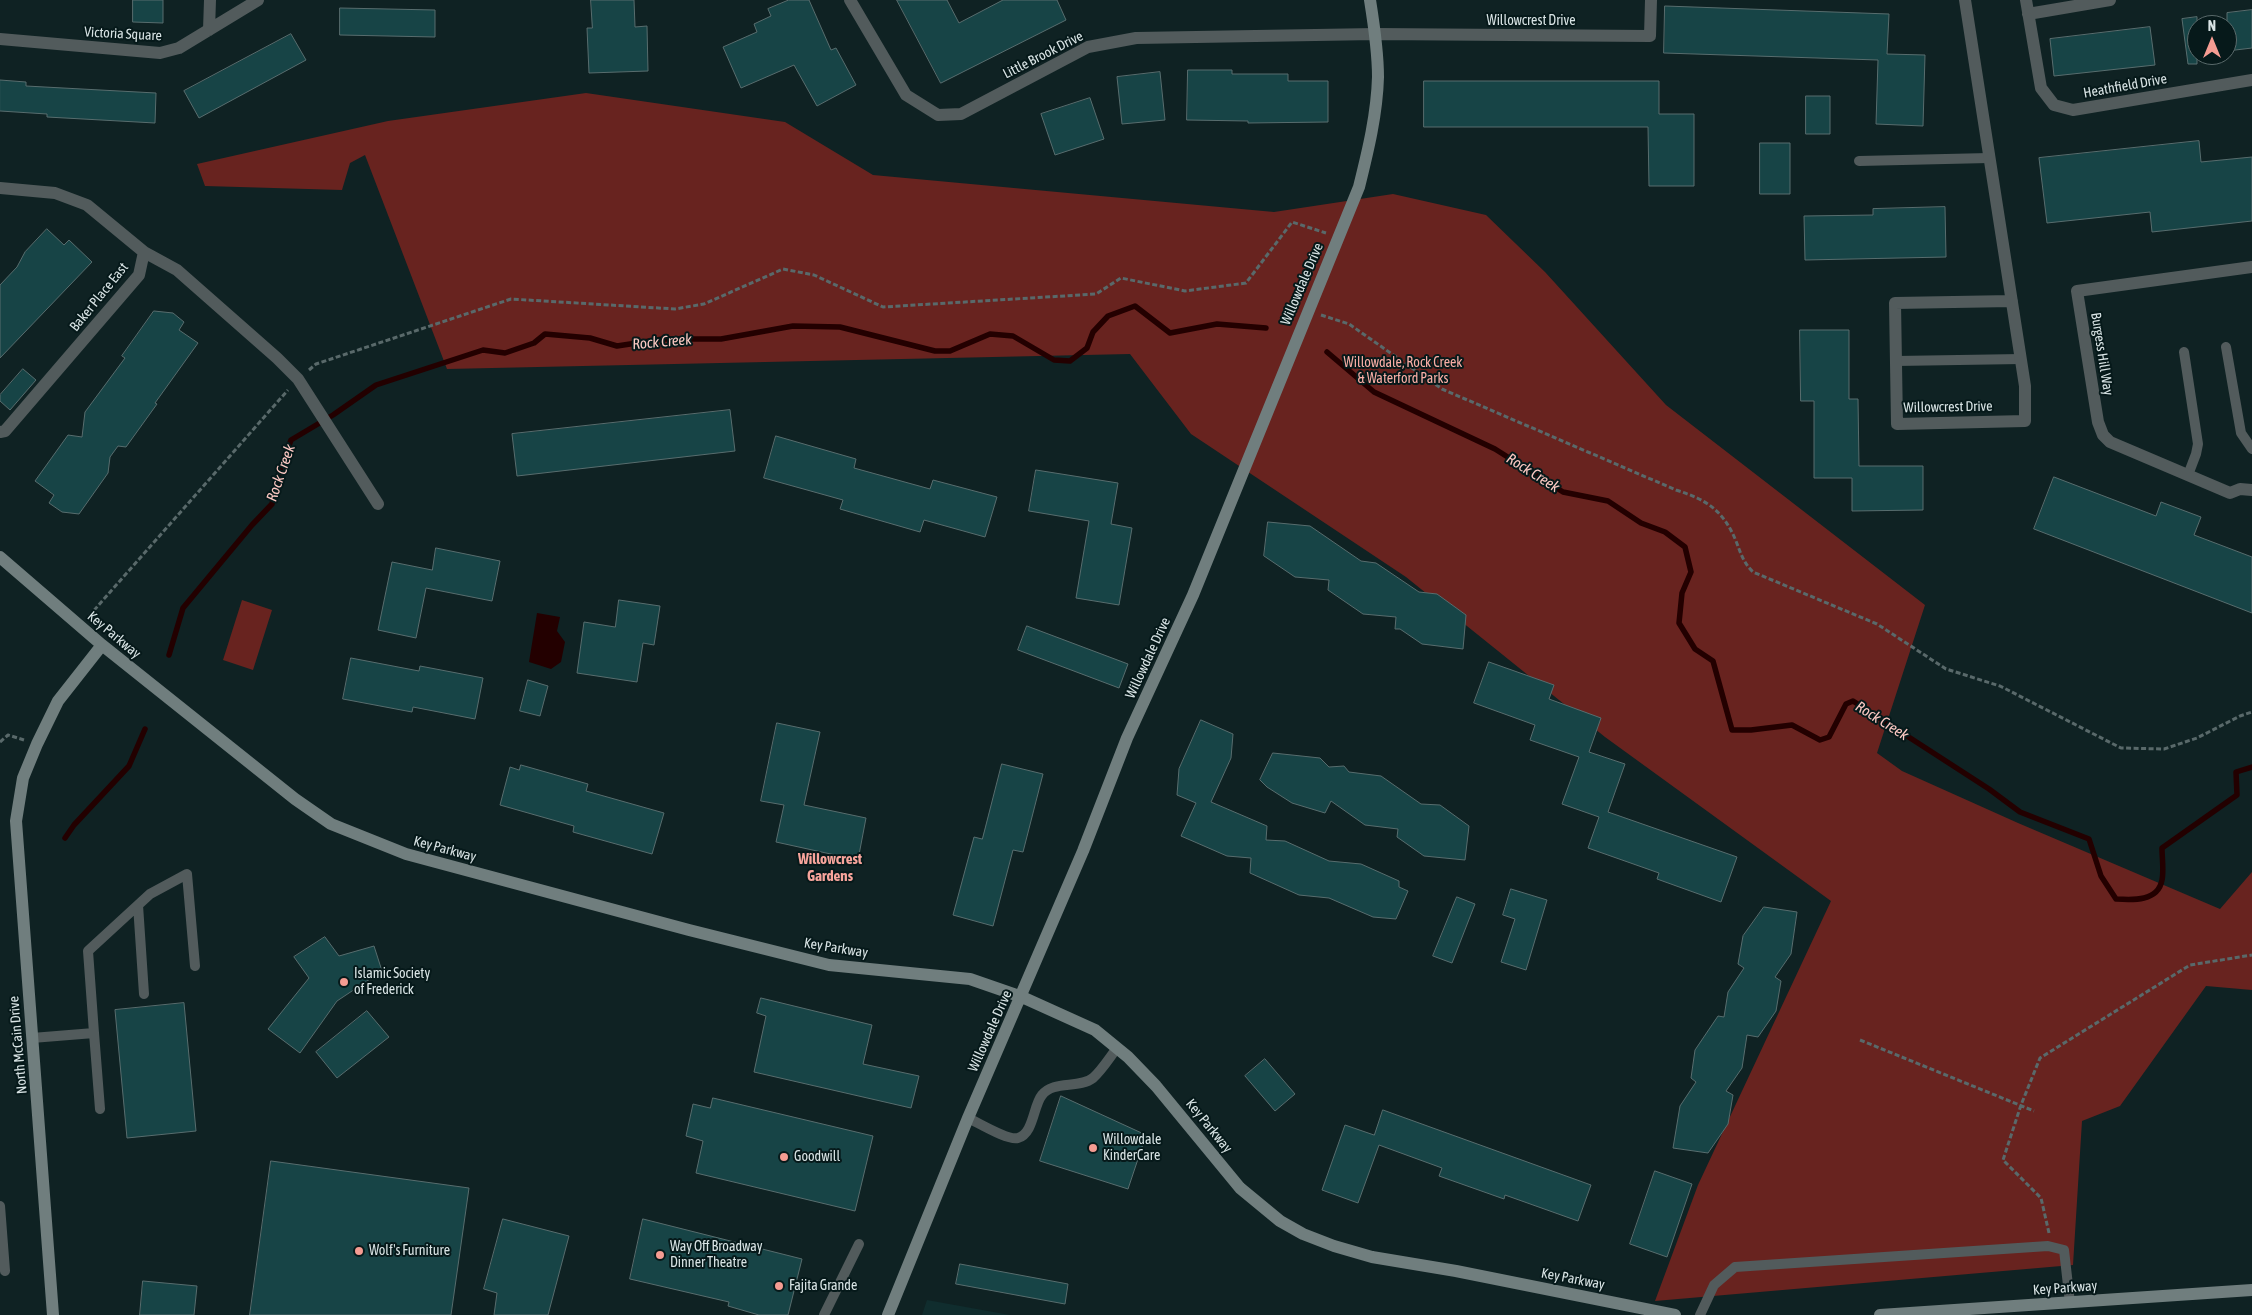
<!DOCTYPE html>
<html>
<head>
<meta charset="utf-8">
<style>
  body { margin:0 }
  #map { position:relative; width:2252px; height:1315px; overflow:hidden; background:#0f2223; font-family:"Asap Condensed",sans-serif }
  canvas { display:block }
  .north { position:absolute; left:2187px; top:15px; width:50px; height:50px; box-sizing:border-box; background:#06191a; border:1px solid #5a6a6b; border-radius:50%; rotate:0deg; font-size:14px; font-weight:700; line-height:20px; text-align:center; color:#d9e4e5 }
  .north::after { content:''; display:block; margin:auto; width:18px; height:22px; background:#f59c92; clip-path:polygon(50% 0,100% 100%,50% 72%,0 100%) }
</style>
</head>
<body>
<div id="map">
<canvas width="2252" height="1315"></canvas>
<div class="north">N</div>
</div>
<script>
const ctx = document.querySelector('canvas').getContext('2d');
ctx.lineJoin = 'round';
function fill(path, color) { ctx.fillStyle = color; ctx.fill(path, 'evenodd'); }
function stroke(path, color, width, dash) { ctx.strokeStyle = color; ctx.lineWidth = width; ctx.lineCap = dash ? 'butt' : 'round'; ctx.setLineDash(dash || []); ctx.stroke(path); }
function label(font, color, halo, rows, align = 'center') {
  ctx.font = font + ' "Asap Condensed",sans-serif'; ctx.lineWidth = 4; ctx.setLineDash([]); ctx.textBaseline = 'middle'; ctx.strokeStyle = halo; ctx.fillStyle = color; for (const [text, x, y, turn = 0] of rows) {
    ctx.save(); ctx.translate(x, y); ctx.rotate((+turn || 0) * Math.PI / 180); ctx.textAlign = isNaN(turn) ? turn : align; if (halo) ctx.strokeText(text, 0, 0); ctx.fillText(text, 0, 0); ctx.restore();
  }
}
const built = new Path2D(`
  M927,1300l83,15h-88z`);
const green = new Path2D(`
  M586,93l199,29 88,53 401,37 119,-18 93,21 59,57 121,133 259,200 -48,148 25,18 116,52 202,86 32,-37v118l-46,-4 -86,120 -38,15 -9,144 -418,36 43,-116 133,-284 -226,-164 -199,-160 -215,-143 -61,-80 -683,15 -82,-214 -15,8 -8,27 -137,-4 -8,-22 191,-43z
  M242,600l30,10 -19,60 -30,-10z`);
const water = new Path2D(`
  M537,613l23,4 -3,14 8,11 -4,20 -10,7 -22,-7z`);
const stream = new Path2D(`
  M1327,352l47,40 121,57 68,43 45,9 33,22 24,9 20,15 6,25 -9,21 -3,30 16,26 18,12 19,69h19l41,-5 28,15 9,-3 17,-33 7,-3 136,88 31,23 69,27 12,37 15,23c16,1 42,3 46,-19 2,-9 0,-22 0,-32l75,-53 -1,-23 16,-5
  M169,655l14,-47 69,-83 20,-21 8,-34 11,-30 42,-25 43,-30 107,-35 22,3 29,-10 11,-9 45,4 27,8 46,-7h58l72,-13 47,1 95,24h15l40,-17 23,2 41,24 16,1 17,-13 6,-16 15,-16 27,-10 35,27 47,-9 49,4
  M65,838l9,-13 55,-59 16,-37`);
const building = new Path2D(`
  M133,0h30v23l-30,-1z
  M591,0h43l1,27 12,-1 1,45 -59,2 -2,-45h5z
  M789,0h20l22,50 5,-2 20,37 -39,21 -23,-41 -53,23 -18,-41 34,-15 -3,-8 17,-8 -3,-7z
  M897,0h50l12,23 44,-23h54l9,20 -125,63z
  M1665,6l224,8 -2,40 38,1 -2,71 -47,-2 2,-64 -214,-7z
  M340,8l95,2v27l-95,-2z
  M2252,10v38l-25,3v-38z
  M2197,17v47h-9l-6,-45z
  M2150,27l5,38 -101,11 -4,-37z
  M291,34l15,26 -107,58 -15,-27z
  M1188,70h44v4h56v7h40v41l-80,1v-2l-61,-1z
  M1160,72l5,48 -43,4 -5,-47z
  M0,80l26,2v4l130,7 -1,30 -108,-6v-3l-47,-3z
  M1424,81h235v33h35v72h-45l-1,-59h-224z
  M1806,96h24v38h-24z
  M1090,98l14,41 -49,16 -14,-41z
  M2199,141l2,21 51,-5v64l-100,11 -2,-20 -103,11 -8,-65z
  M1760,143h30v51h-30z
  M1945,207l1,50 -141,3 -1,-44 69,-1v-6z
  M47,229l17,16 5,-5 23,22 -92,96v-73l17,-18 8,-15z
  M154,311l19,2 11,9 -5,8 19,13 -43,60 2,1 -31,43 -8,-1 -8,11 -2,16 -29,41 -17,-2 -13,-9 5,-8 -19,-14 33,-46 14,2 3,-25 40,-54 -3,-2z
  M1800,330h49v69h9l1,67h64v44l-71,1v-33h-38v-77h-13z
  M23,369l13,11 -26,30 -10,-9v-6z
  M730,410l5,41 -218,25 -5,-42z
  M776,436l80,23 -2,9 76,21 3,-9 64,17 -12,40 -61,-17 -4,12 -80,-23 3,-9 -79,-22z
  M1036,470l82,13 -7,41 21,4 -13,77 -43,-7 13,-77 -60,-10z
  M2054,477l102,39 5,-14 40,15 -7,18 58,22v56l-218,-84z
  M1268,522l42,4 51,35 15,2 43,29 18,2 29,21 -3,34 -41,-5 -22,-15h-5l1,-12 -33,-3 -35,-24 1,-10 -34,-3 -31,-21z
  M436,548l64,13 -8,40 -66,-13 -10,50 -38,-8 14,-68 40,8z
  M619,600l41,6 -6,39 -11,-2 -6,39 -60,-9 7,-51 31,5z
  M1027,626l101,38 -9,24 -101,-38z
  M351,658l68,13 1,-5 63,12 -8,41 -62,-12 -1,5 -69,-13z
  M1489,662l65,23 -5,14 52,19 -12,34 36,12 -17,48 129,45 -16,45 -64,-23 2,-6 -71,-25 11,-31 -37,-13 17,-47 -49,-17 5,-15 -61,-22z
  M528,680l20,6 -8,30 -20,-5z
  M1201,720l32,14 -2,24 -20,44 56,24 -1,14 19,1 44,20 32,3 38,17v6l9,4 -12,28 -23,-2 -44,-19 -30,-3 -49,-22 1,-15 -24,-2 -46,-20 15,-33 -19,-8 2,-26z
  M777,723l43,9 -16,73 62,13 -8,42 -82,-18 8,-37 -23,-4z
  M1273,753l47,5 9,9 15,-1 5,6 32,4 40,28 19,1 29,21 -4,34 -41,-4 -27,-19 1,-8 -33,-4 -34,-24 -6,12 -33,-10 -25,-16 -7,-7z
  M1002,764l41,10 -20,78 -10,-2 -20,76 -40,-11 21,-78 8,2z
  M521,765l67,19 -2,7 78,22 -12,41 -79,-22 1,-6 -74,-21 10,-38 9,3z
  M1511,889l36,11 -21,70 -25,-8 14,-43 -12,-4z
  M1457,897l18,7 -23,59 -19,-7z
  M1764,907l33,5 -6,42 -16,23 6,4 -5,30 -18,26 -11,-2 -5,33 -16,23 7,4 -5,29 -20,29 -35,-5 7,-42 16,-24 -5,-4 4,-28 23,-34 6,1 4,-25 16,-24 -6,-4 5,-28z
  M325,937l14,19 35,-10 8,25 -45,30 -37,52 -32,-24 41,-51 -15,-21z
  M761,998l111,27 -9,39 56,12 -8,32 -157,-36 12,-56 -9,-3z
  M184,1003l12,128 -69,7 -12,-128z
  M367,1011l22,26 -52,41 -21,-26z
  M1265,1059l30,35 -20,17 -30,-35z
  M1061,1096l85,39 -18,54 -88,-28z
  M713,1098l160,38 -18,75 -159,-38 7,-32 -17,-5 7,-32 17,4z
  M1383,1110l208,75 -13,36 -73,-26 -1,4 -65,-23 3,-8 -63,-23 -21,58 -36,-13 23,-65 29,10z
  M271,1161l198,27 -18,127h-201z
  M1655,1171l37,13 -25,73 -37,-13z
  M503,1219l66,17 -21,79h-54l3,-22 -13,-4z
  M643,1219l159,40 -14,56h-29l-31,-9 1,-4 -99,-23z
  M960,1264l108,20 -3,20 -109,-20z
  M143,1281l54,5 -3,29h-54z`);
const path = new Path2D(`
  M1321,315l28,9 93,65 234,101c31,10 47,20 60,51 5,13 7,21 17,31l124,52 69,45 54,17 121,62 43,1 33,-11 43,-22 12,-4
  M309,370l7,-6 195,-65 164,10 29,-5 79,-35 31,6 69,32 213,-13 25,-16 64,13 61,-8 46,-61 34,11
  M89,616l199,-226
  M0,742l8,-7 16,5
  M1860,1040l174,71
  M2049,1233l-8,-35 -38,-38 18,-55 19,-47 150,-93 62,-10`);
const lane = new Path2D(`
  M1859,161l130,-3
  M2226,347l15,86 11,16
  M2184,352l14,92 -2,10 -8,21
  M1896,361l125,-2
  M138,905l6,89
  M94,1033l-6,-82 62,-57 37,-20 8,92
  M32,1038l62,-5 6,76
  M968,1118c11,5 40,23 50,20 16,-5 15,-32 24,-43 11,-15 37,-6 51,-17 9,-8 17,-21 24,-30
  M0,1206l5,65
  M824,1315l35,-71
  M1700,1315l14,-30 21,-18 313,-21 16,4 6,53`);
const street = new Path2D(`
  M850,0l56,95 32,20 23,-1 127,-67 48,-9 239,-4 275,2 1,-36
  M1965,0l60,386v35l-128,3 -2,-121 117,-2
  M2026,0l15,88 13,17 19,5 179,-30
  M2028,14l82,-14
  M209,30l1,-30
  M0,39l160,14 19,-5 79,-48
  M0,188l55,5 32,12 57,47 -5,23 -134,156 -5,1
  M144,252l33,18 100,88 21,21 80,125
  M2252,267l-175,24 21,131 5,13 7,7 120,51 10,-4 12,1`);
const secondary = new Path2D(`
  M0,557l102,88 193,154 36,25 75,30 283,76 140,35 141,14 52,18 73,33 33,27 28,29 84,102 40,33 23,13 31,12 38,11 84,14 219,44
  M53,1315l-37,-494 7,-43 14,-34 21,-43 44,-56
  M888,1315l80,-197 115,-267 44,-113 66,-143 166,-408c9,-36 18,-73 19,-110 0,-26 -4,-52 -8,-77
  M1880,1315l372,-25`);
const markers = [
  [344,982,5,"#f59c92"],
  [1093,1148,5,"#f59c92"],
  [784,1157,5,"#f59c92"],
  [359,1251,5,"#f59c92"],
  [660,1255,5,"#f59c92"],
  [779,1286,5,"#f59c92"]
];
const streetNames = [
  ["Willowcrest Drive",1531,21],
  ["Victoria Square",123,34,3],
  ["Little Brook Drive",1043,55,-27],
  ["Heathfield Drive",2125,86,-10],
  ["Willowdale Drive",1302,284,-67],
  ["Baker Place East",99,297,-51],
  ["Burgess Hill Way",2102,354,81],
  ["Willowcrest Drive",1948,407,-1],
  ["Key Parkway",114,635,40],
  ["Willowdale Drive",1148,658,-65],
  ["Key Parkway",445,849,15],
  ["Key Parkway",836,948,9],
  ["Willowdale Drive",990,1031,-66],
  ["North McCain Drive",18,1045,-95],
  ["Key Parkway",1209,1126,51],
  ["Key Parkway",1573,1279,11],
  ["Key Parkway",2065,1288,-4]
];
const parkNames = [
  ["Willowdale, Rock Creek",1403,363],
  ["& Waterford Parks",1403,379]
];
const poiNames = [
  ["Islamic Society",354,974],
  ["of Frederick",354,990],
  ["Willowdale",1103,1140],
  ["KinderCare",1103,1156],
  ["Goodwill",794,1157],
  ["Way Off Broadway",670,1247],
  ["Dinner Theatre",670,1263],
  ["Wolf's Furniture",369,1251],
  ["Fajita Grande",789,1286]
];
const waterNames = [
  ["Rock Creek",662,342,-5],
  ["Rock Creek",281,473,-71],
  ["Rock Creek",1533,473,32],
  ["Rock Creek",1882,721,32]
];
const neighbourhoodNames = [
  ["Willowcrest",830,859],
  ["Gardens",830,876]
];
fill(built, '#102d2e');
fill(green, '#68231f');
fill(water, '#230000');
stroke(stream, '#230000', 5.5);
fill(building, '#174446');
stroke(building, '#586d6e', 1);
stroke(path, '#59696a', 3, [5, 2.5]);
stroke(lane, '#525b5c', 10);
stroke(street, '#525b5c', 12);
stroke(secondary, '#707e7e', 12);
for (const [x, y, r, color] of markers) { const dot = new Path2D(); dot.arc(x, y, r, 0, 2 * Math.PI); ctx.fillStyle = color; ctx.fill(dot); stroke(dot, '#06191a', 2); }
label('14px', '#d9e4e5', '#06191a', streetNames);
label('14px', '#faaea6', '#06191a', parkNames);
label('14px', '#d9e4e5', '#06191a', poiNames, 'left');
label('italic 15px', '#fecac4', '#06191a', waterNames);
label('bold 15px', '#f8a59c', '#06191a', neighbourhoodNames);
</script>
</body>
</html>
